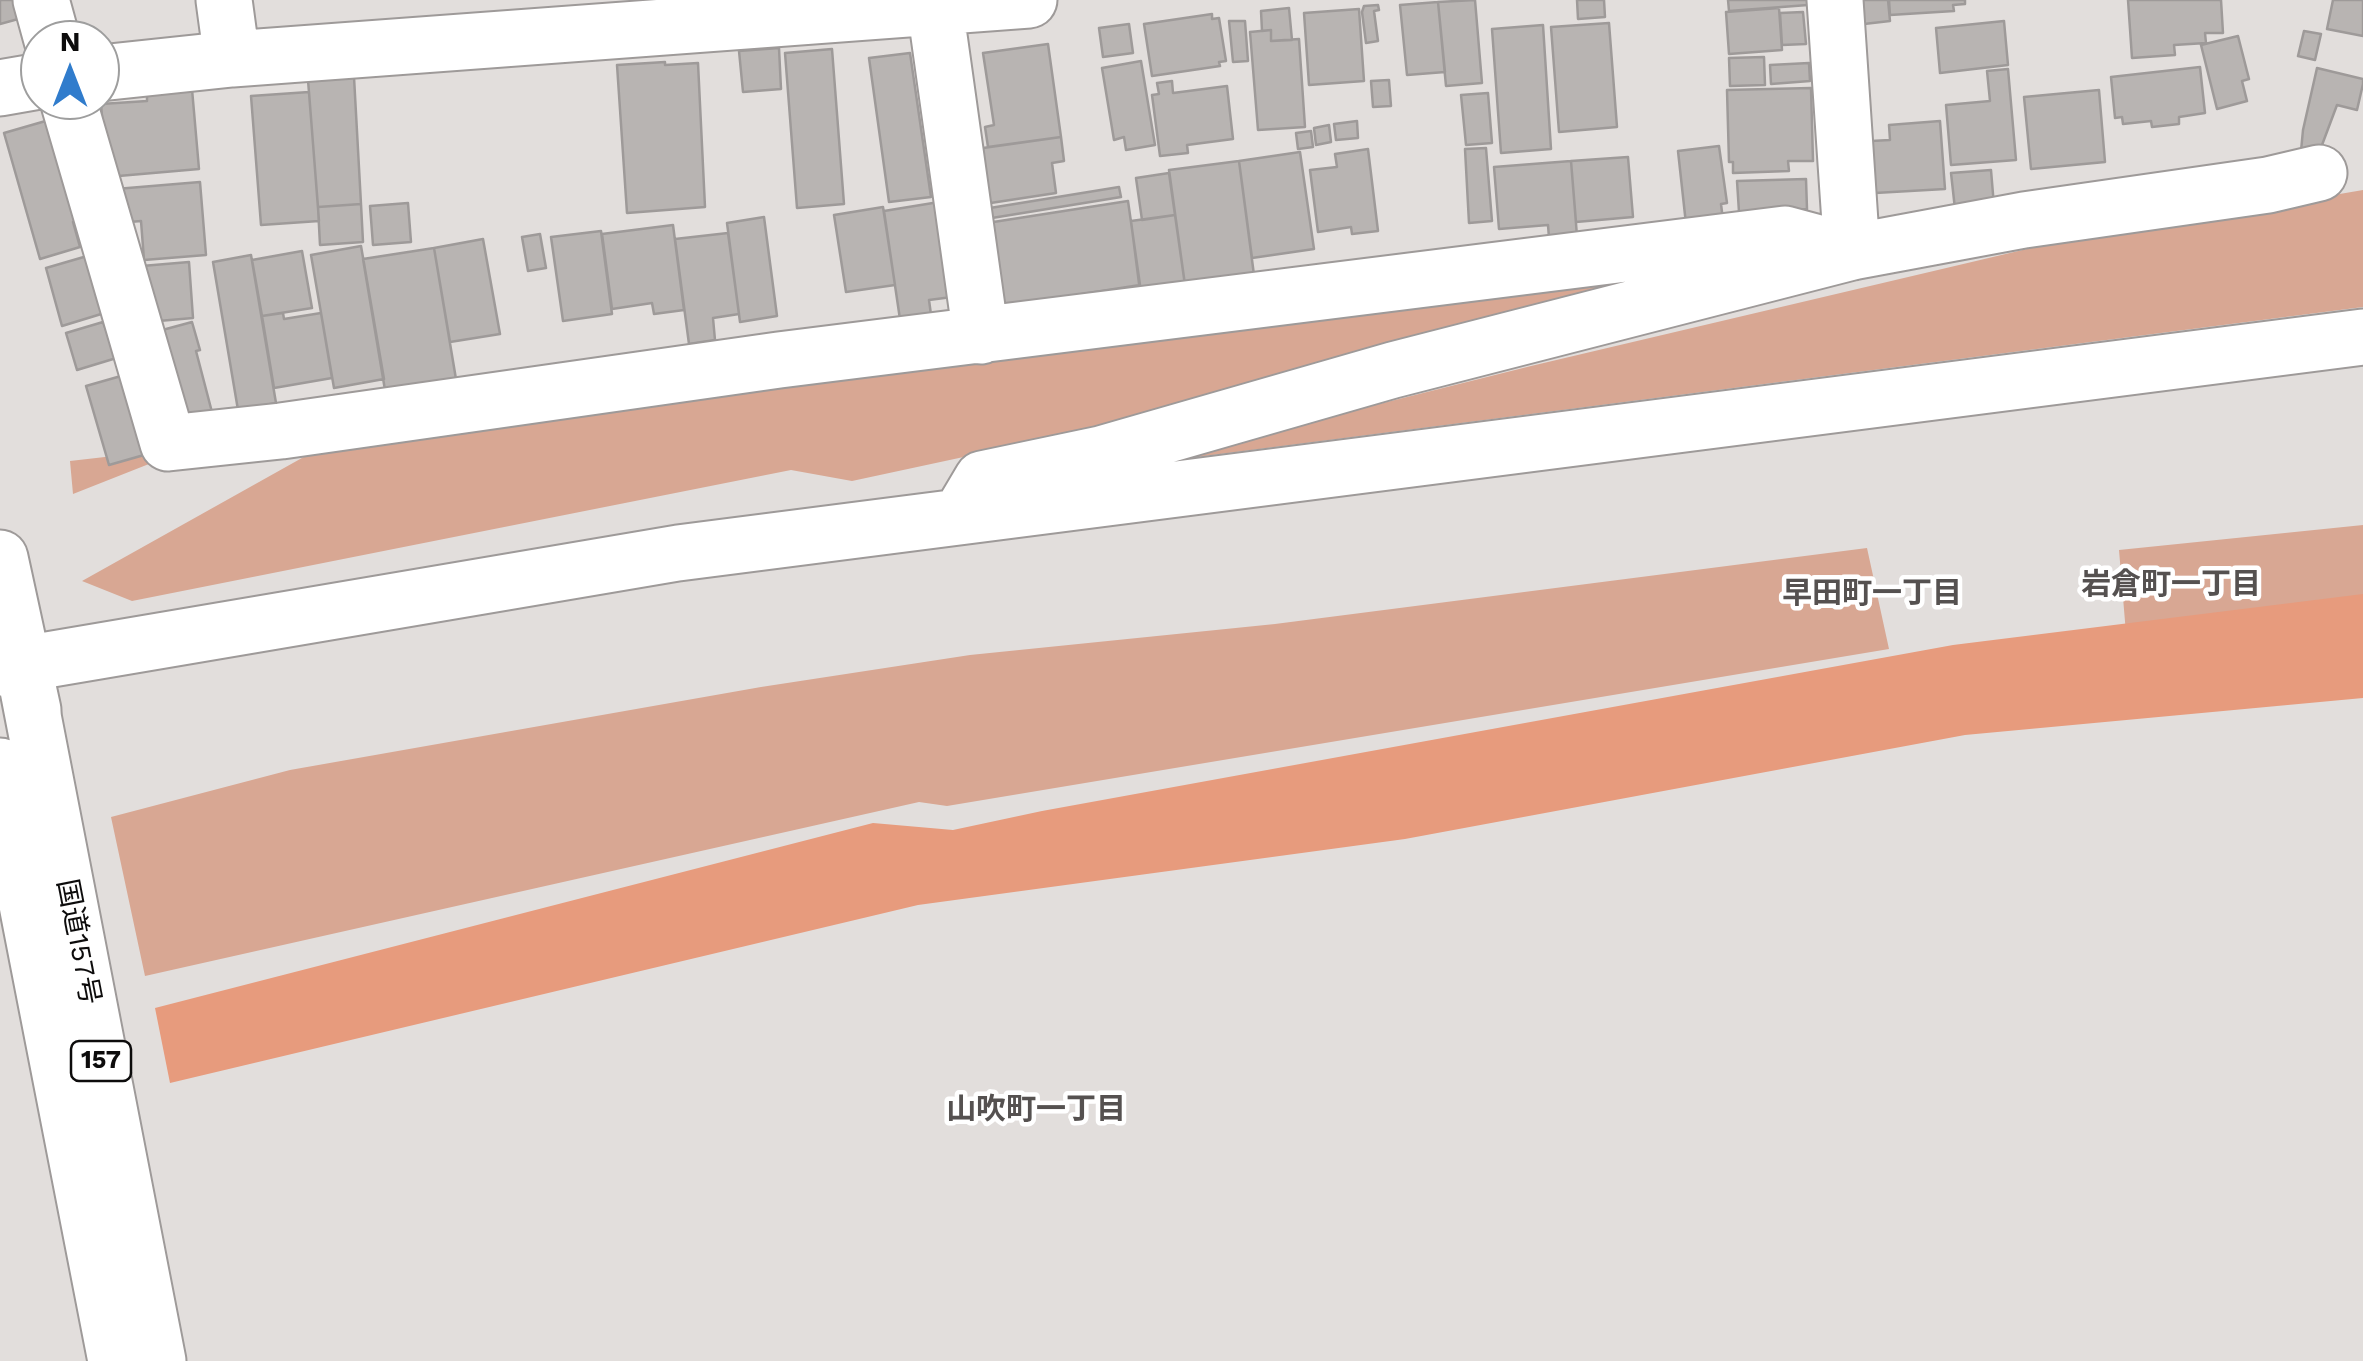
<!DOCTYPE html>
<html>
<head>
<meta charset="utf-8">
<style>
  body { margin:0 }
  #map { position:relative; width:2363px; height:1361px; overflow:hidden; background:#e2dedc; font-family:"Work Sans",sans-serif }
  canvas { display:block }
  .north { position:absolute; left:20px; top:20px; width:100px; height:100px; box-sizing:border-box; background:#fff; border:2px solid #9e9e9e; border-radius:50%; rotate:0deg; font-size:28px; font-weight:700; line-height:40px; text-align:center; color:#0d0c0c }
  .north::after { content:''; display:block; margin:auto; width:35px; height:45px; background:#307ccc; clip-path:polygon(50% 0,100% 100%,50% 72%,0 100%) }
</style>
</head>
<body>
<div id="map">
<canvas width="2363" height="1361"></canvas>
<div class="north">N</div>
</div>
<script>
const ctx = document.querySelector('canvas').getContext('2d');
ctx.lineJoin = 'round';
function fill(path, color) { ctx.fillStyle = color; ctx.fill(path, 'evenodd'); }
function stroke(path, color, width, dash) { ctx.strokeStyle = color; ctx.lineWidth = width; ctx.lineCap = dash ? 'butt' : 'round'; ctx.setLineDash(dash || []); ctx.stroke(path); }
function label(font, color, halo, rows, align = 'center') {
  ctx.font = font + ' "Work Sans","Noto Sans JP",sans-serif'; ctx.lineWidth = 9; ctx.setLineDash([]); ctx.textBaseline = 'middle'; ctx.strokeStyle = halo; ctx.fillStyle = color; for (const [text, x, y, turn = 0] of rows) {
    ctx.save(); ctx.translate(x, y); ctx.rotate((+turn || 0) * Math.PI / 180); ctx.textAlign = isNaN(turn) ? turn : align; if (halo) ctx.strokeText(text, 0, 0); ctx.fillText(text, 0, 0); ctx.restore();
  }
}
const green = new Path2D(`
  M2363,190v117l-1228,158 396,-99 517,-122z
  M1592,270l25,16 -472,132 -293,63 -61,-11 -659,131 -50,-20 236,-132z
  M192,447l-119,47 -3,-33z
  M2363,525v100l-235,32 -9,-107z
  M1867,548l22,101 -942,157 -28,-4 -774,174 -34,-159 179,-47 471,-83 209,-32 305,-31z`);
const forest = new Path2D(`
  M2363,594v104l-398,37 -560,104 -487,66 -748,178 -15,-75 718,-185 80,7 89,-19 911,-166z`);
const building = new Path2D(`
  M0,0h25l4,16 -29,8z
  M1475,0l7,83 -36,3 -8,-84z
  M1577,0h27l1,17 -27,2z
  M1728,0h80v5l-79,6z
  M1862,0h26l2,21 -26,3z
  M1889,0h76v4l-12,1 1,6 -64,4z
  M2128,0h93l2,33h-18l1,10 -32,2 1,10 -43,3z
  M2333,0h30v36l-36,-7z
  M1438,2l7,70 -38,3 -7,-70z
  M1378,5l1,5 -5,1 4,30 -12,2 -4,-31 2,-6z
  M1289,8l3,32 -21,1v-11l-9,1 -1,-20z
  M1779,8l3,42 -53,4 -3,-42z
  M1359,9l5,72 -55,4 -5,-72z
  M1803,12l3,32 -24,1 -2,-32z
  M1212,14v5l7,-1 7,43 -7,1 1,4 -68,10 -8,-52z
  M1229,21h16l3,40 -15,1z
  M2004,21l4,44 -68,8 -4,-45z
  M1609,23l8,104 -58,5 -8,-105z
  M1129,24l4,29 -30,4 -4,-29z
  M1543,25l8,124 -50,4 -9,-124z
  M1271,30v11l28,-2 6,88 -47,3 -8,-98z
  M2304,31l17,3 -6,26 -17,-4z
  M2238,36l11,43 -7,2 5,20 -30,8 -16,-64z
  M1048,44l13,93 -73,10 -3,-20 9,-2 -11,-72z
  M779,48l2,41 -38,3 -4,-41z
  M832,49l12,155 -47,4 -12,-155z
  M910,53l21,144 -42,5 -20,-144z
  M1764,57l1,28 -35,1 -1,-28z
  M1141,61l14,84 -29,5 -2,-13 -10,3 -12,-72z
  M665,62v3l33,-2 7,144 -78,6 -10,-148z
  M1809,63l1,18 -39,3 -1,-19z
  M2200,67l5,46 -26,4v7l-27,3 -1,-6 -28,3 -1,-7 -7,1 -4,-41z
  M2317,68l46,11v5l-6,26 -20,-5 -15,40 -10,9 -11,-3 2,-21z
  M2008,69l8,91 -65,5 -5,-60 44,-4 -3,-30z
  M354,77l7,127 -43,3 -10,-127z
  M1389,80l2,26 -18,1 -2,-26z
  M1172,81l1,12 54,-7 6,53 -46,6 1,8 -28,3 -8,-61 7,-1 -2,-11z
  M1811,88l2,73h-25l1,10 -56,2v-11h-4l-2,-72z
  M192,89l7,80 -92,8 -6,-73 46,-3v-8z
  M2099,90l6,72 -74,7 -7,-72z
  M309,92l10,129 -58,4 -10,-129z
  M1488,93l4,50 -26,2 -5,-50z
  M56,118l29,101 -12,3 7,25 -40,12 -36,-126z
  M1357,121l1,17 -22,2 -2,-16z
  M1940,121l5,68 -70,4 -4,-52 19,-1 -1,-15z
  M1329,125l2,17 -15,3 -2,-17z
  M1311,131l2,16 -15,2 -2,-16z
  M1061,137l3,24 -12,2 4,30 -72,11 -8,-55z
  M1719,146l8,57 -6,1 2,16 -37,4 -8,-73z
  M1486,148l6,73 -23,2 -4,-74z
  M1368,149l10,82 -26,3 -1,-7 -33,5 -8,-62 27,-3 -2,-13z
  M1300,152l14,97 -62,9 -13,-97z
  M1628,157l5,60 -57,5 -5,-61z
  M1239,161l15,114 -69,10 -16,-115z
  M1571,161l6,75 -28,2 -1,-13 -49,4 -5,-62z
  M1991,170l3,36 -39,3 -4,-36z
  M1169,173l6,42 -33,5 -6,-42z
  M1806,179l1,30 -68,3 -2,-31z
  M200,182l6,73 -62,5 -3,-39 -23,2 -2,-34z
  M1119,187l2,10 -129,21 -2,-10z
  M1128,201l12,84 -135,21 -7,-7 -11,-76z
  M939,202l13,95 -23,3 3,22 -31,4 -17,-115z
  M408,203l3,39 -38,3 -3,-39z
  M361,204l2,38 -43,3 -2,-38z
  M883,207l12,78 -49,7 -12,-77z
  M1175,215l10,70 -45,6 -9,-70z
  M764,217l13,99 -37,6 -13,-99z
  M673,225l11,85 -30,4 -2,-11 -40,6 -10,-75z
  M601,231l11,83 -49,7 -12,-84z
  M728,233l11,81 -26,4 2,22 -26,4 -14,-105z
  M540,234l6,34 -18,3 -6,-34z
  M483,239l17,95 -50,8 -16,-94z
  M361,246l23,133 -50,9 -23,-133z
  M434,248l23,137 -71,11 -23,-137z
  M302,251l10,57 -50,8 -10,-56z
  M94,254l17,57 -49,15 -16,-58z
  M251,255l25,148 -38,7 -25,-148z
  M189,262l4,56 -46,4 -5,-56z
  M283,313l1,6 37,-6 11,65 -58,10 -12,-72z
  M103,322l3,8 9,-3 8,29 -46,14 -11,-37z
  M192,322l8,28 -4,1 17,65 -19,4 -16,-10 -23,-78z
  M128,374l23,79 -42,12 -23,-79z`);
const minor = new Path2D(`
  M41,0l11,40
  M224,0l8,59
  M934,0l47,336
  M1835,0l17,252
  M100,73l132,-14 797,-59
  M0,88l40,-7
  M68,100l100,343 113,-12 498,-71 1006,-126 67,18
  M960,516l22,-37 119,-25 292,-84 459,-118 172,-32 244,-35 51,-12
  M23,664l655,-111 1685,-216`);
const major = new Path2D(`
  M0,558l33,152`);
const highway = new Path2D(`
  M0,668l23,-4 135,697
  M0,766l116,595`);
const shields = [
  [101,1061,60]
];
const shieldNames = [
  ["157",101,1061]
];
const streetNames = [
  ["国道157号",78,942,79]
];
const neighbourhoodNames = [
  ["岩倉町一丁目",2171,585],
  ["早田町一丁目",1872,594],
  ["山吹町一丁目",1036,1110]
];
fill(green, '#d8a793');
fill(forest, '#e79b7d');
fill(building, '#b8b4b2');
stroke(building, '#9e9a99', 2.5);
stroke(minor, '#9e9a99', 59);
stroke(major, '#9e9a99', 59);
stroke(highway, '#9e9a99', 59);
stroke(minor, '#fff', 55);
stroke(major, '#fff', 55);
stroke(highway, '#fff', 55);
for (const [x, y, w] of shields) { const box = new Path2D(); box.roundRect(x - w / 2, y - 20, w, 40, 8); ctx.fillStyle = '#fff'; ctx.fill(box); stroke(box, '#0d0c0c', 2.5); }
label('bold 25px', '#0d0c0c', null, shieldNames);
label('28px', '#0d0c0c', '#fff', streetNames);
label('bold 30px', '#555150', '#fff', neighbourhoodNames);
</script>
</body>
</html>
